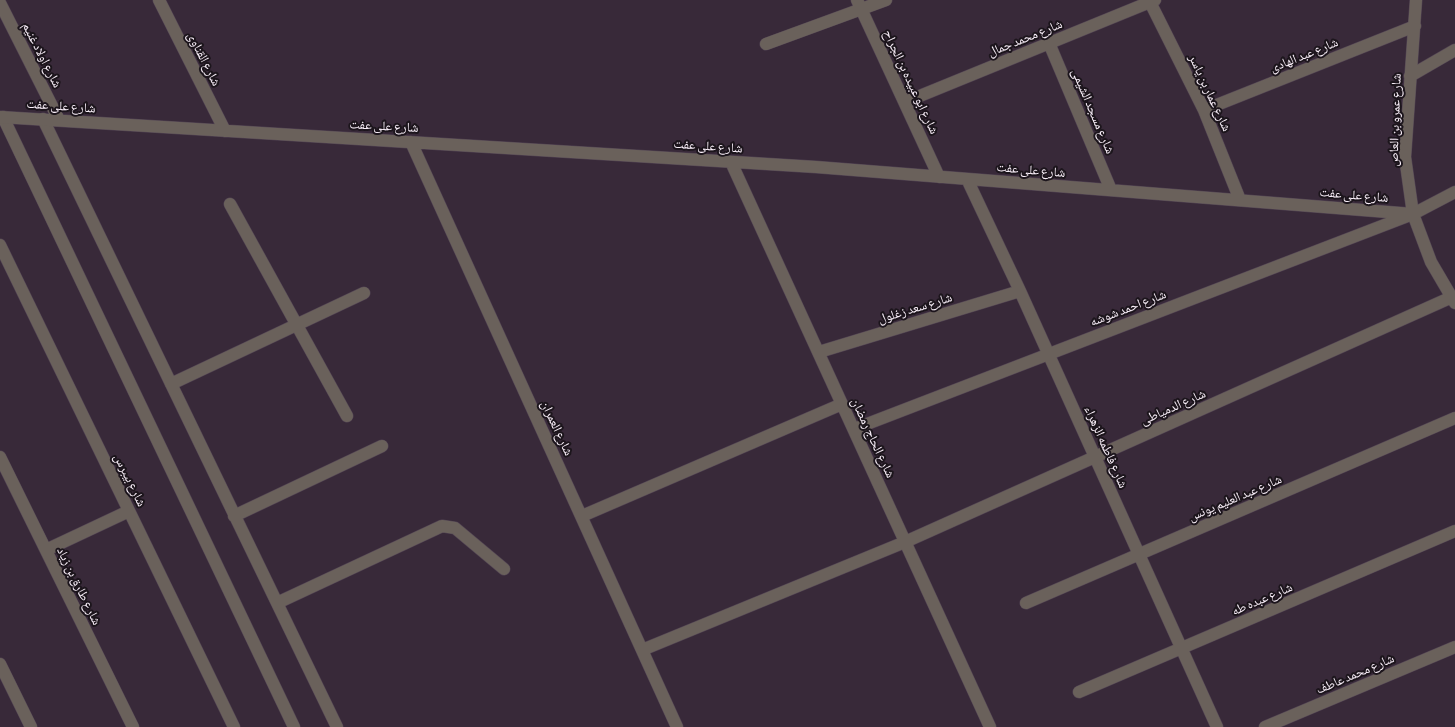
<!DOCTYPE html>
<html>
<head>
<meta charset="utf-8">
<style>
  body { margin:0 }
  canvas { display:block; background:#382939 }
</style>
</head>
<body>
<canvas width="1455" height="727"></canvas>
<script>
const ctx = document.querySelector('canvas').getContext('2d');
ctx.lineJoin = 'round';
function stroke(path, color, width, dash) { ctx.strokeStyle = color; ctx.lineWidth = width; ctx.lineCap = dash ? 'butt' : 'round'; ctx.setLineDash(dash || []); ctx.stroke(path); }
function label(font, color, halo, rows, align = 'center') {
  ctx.font = font + ' "Asap Condensed","Noto Naskh Arabic",sans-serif'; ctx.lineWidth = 4; ctx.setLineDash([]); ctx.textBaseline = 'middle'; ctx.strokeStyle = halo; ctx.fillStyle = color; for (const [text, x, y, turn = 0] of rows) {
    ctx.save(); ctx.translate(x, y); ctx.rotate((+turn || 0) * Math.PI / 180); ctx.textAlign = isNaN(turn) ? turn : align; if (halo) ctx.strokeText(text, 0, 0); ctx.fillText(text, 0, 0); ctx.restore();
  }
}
const lane = new Path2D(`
  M3,117l291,610
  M43,119l294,608
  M230,204l117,212
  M171,384l193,-91
  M234,516l148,-70
  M277,603l165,-77 13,2 49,41`);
const street = new Path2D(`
  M159,0l66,131
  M857,0l82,177
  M1149,0l55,110 36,90
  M1416,0l-11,157 8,57 18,48 24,41
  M0,3l59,117
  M1049,43l62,147
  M766,44l120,-44
  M1410,76l45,-26
  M905,102l250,-102
  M1204,110l211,-84
  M0,117l816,50 597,47
  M411,142l266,585
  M731,162l259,565
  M967,179l53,112 197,436
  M0,245l234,482
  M819,352l201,-61
  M854,429l559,-215 42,-22
  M0,457l133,270
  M582,516l260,-112
  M46,550l83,-39
  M1026,603l429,-185
  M642,650l263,-108 547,-245
  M0,664l31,63
  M1079,692l376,-161
  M1265,727l190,-80`);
const streetNames = [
  ["شارع محمد جمال",1025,38,-22],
  ["شارع اولاد غنيم",42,55,63],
  ["شارع عبد الهادى",1304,55,-22],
  ["شارع القناوى",204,59,63],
  ["شارع ابو عبيده بن الجراح",911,82,65],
  ["شارع عمار بن ياسر",1210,93,65],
  ["شارع على عفت",61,106,4],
  ["شارع مسجد الشيمى",1093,111,67],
  ["شارع عمرو بن العاص",1395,120,-88],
  ["شارع على عفت",384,126,3],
  ["شارع على عفت",708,146,4],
  ["شارع على عفت",1031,170,5],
  ["شارع على عفت",1354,195,5],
  ["شارع سعد زغلول",915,308,-17],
  ["شارع احمد شوشه",1128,308,-21],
  ["شارع الدمياطى",1173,407,-24],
  ["شارع العمران",557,428,65],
  ["شارع الحاج رمضان",873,438,65],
  ["شارع فاطمه الزهراء",1106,447,66],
  ["شارع بيبرس",130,480,64],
  ["شارع عبد العليم يونس",1235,498,-23],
  ["شارع طارق بن زياد",79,586,64],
  ["شارع عبده طه",1262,599,-23],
  ["شارع محمد عاطف",1355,674,-23]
];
stroke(lane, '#534554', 13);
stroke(street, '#534554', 13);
stroke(lane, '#6a615b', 12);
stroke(street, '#6a615b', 12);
label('13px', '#faf0fa', '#1c151c', streetNames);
</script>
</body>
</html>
